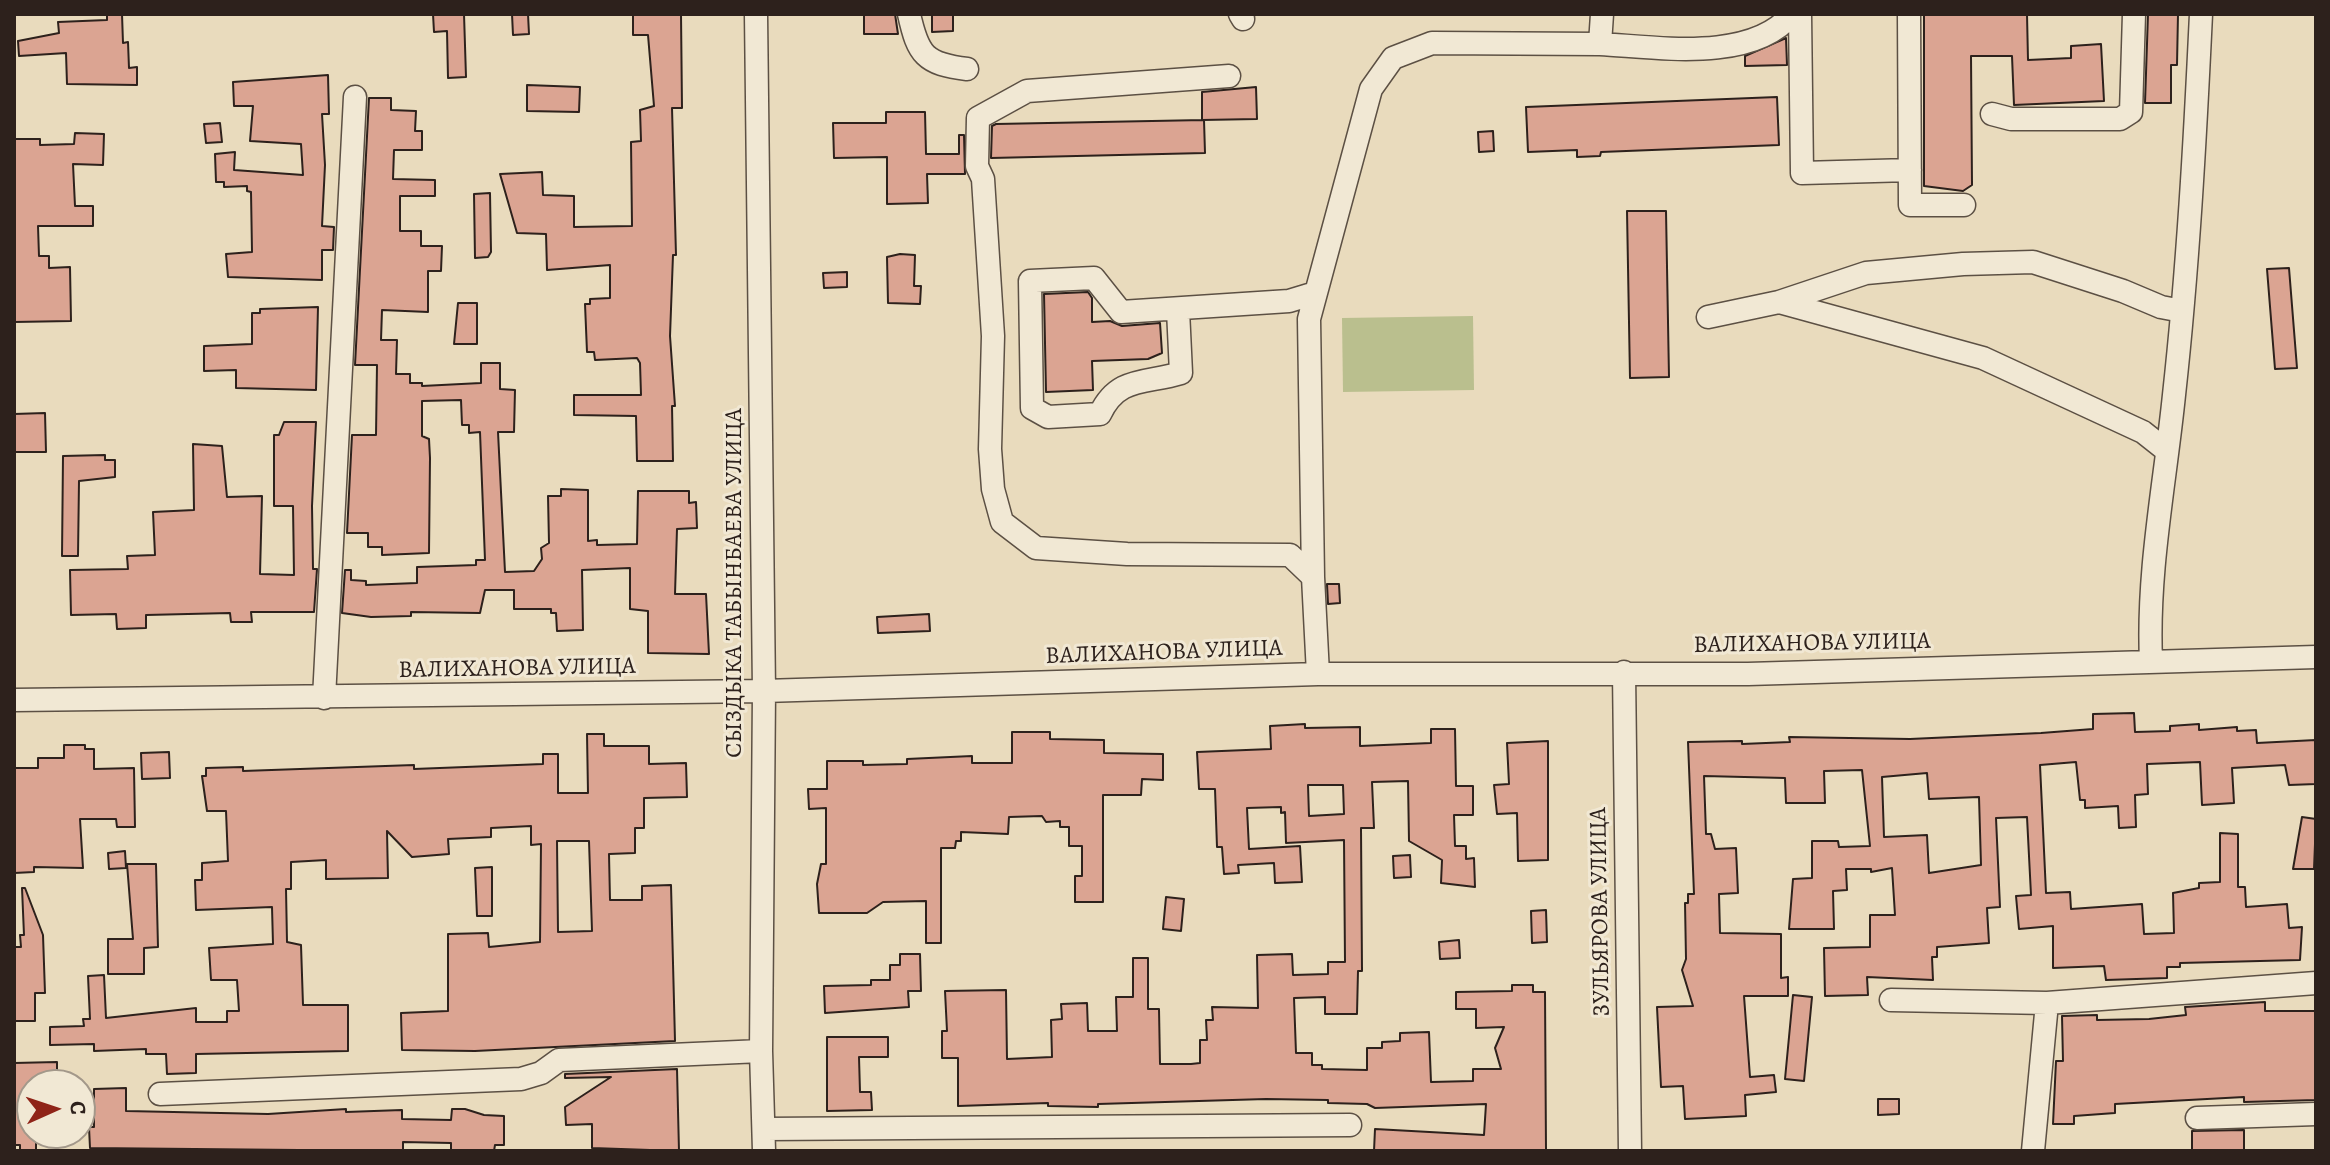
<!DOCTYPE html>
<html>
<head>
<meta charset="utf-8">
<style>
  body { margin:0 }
  #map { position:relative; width:2330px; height:1165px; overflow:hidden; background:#e9dbbd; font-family:Alegreya,serif }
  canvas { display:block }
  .frame { position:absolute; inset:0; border:16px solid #2d211c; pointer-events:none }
  .north { position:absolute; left:16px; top:1069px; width:80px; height:80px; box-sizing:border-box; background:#f1e8d4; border:2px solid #a3988a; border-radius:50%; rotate:87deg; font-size:22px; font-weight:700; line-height:32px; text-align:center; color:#2d211c }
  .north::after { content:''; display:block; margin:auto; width:28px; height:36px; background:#8f2418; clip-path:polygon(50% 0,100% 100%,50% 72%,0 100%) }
</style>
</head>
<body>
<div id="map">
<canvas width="2330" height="1165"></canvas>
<div class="frame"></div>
<div class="north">С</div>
</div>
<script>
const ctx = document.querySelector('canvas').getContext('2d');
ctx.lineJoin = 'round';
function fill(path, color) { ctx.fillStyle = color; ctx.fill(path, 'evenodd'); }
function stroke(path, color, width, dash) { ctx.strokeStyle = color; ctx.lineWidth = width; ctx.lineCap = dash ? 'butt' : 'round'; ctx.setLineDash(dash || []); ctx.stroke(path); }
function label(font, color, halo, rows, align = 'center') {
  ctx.font = font + ' Alegreya,serif'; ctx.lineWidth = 6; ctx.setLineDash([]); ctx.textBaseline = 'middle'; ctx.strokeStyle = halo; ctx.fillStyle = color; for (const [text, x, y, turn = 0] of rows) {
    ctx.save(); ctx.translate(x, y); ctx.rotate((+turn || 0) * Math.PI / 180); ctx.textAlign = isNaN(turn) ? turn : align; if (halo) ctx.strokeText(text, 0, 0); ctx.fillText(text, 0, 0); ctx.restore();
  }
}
const green = new Path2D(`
  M1473,316l1,74 -131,2 -1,-74z`);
const building = new Path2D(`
  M107,14h15l1,29 5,-1 1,26 8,-1v18l-70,-1 -1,-31 -47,3 -1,-15 41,-8 -1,-11 49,-2z
  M433,14h31l2,63 -18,1 -1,-47 -13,1z
  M512,14h16l1,20 -16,1z
  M633,14h48l1,94h-10l4,147h-3l-3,81 5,70h-3l1,55h-36l-1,-45 -62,-1v-20h67l-1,-32 -3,-5 -42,2 -1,-8h-7l-2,-48h5v-5l20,-1v-33l-63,5 -1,-36 -29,-1 -17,-59 42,-2 1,23 31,1v31l58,-1 -1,-84 10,-1 -1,-31 14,-4 -6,-71h-15z
  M864,14h31l3,20h-34z
  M932,14h21v17l-21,1z
  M1924,14h103l1,46 43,-2v-12l30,-2 3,57 -90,4 -2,-49h-41l1,129 -9,6 -39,-5z
  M2148,14h30l-1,51h-6v38h-26z
  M1786,38l1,27 -42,1v-10z
  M328,75l1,39h-7l3,51 -3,61 12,1 -1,23h-11v30l-94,-3 -2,-23 26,-2 -1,-60 -4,-1v-5l-23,1v-5h-8l-1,-28 20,-2 -1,18 69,5 -2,-31 -51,-3 3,-35h-19l-1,-24z
  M527,85l53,2 -1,25 -52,-1z
  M1256,87l1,32 -55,1v-28z
  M1777,97l2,48 -178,7 -1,4 -23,1v-7l-49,2 -2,-45z
  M369,98h22v12l25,1 -1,20h7v19h-28l-1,29 42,1v16h-35v35h21v15h21l-1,25h-13v41l-46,-2 -1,30h16l-1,34h14v9h12v3l59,-3v-20h19v26l15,1 -1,42h-16l7,140 29,-1 8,-12 -1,-11 8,-5 -1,-47h13v-7l27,1v51l9,-1v5l40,-1 1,-53h51v12l7,-1 1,26 -20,1 -2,65h31l3,60 -61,-1v-42l-18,-2v-41l-48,2 1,60 -26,1 -1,-18h-5v-4h-37v-19h-29l-5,23 -69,-1v4l-40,1 -29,-4 3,-43h6v10l15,1v4l51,-2v-16l59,-2v-5h9l-5,-128 -11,1v-8h-7l-1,-25 -39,1v35l7,3 1,19 -1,95 -47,2v-8h-14v-14h-21l5,-98h24l1,-70h-22z
  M886,112h39l1,42h33v-19h5l1,39h-38l1,29 -41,1v-47l-53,1 -1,-35h53z
  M1204,120l1,33 -214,5 1,-32 4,-2z
  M220,123l2,19 -16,1 -2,-19z
  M1493,131l1,20 -15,1 -1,-20z
  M75,133l29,1 -1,31 -30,-1 2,42h18v20h-55l1,30h10v12l21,-1 1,54 -57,1v-183h26v6l34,-1z
  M490,193l1,59 -3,5 -13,1 -1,-64z
  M1627,211h39l3,166 -39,1z
  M900,254l15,1 -1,31h7l-1,18 -32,-1 -1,-46z
  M2289,268l8,100 -22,1 -8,-100z
  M847,272v15l-23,1 -1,-15z
  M1088,292l4,6v24l18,-1 12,5 38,-3 2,30 -14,6 -56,2 1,29 -47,2 -2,-98z
  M458,303h19v41h-23z
  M318,307l-2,83 -80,-2v-18l-32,1v-25l48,-2v-31h8v-4z
  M45,413l1,39h-32v-38z
  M284,422h32l-4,84 1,63h4l-3,43h-63l1,10h-21l-1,-9 -84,2v13l-29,1 -1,-15 -45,1 -1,-45 58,-1 -1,-13 28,-1 -2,-43 41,-2 -1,-66 29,2 5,51 35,-1 -2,78 34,1 -1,-69h-19v-71h5z
  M105,455v5h10v17l-36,4 -1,75h-16l1,-100z
  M1327,584h12l1,19 -12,1z
  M929,614l1,17 -52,2 -1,-16z
  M2134,713l1,19 35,-1v-5l29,-2v6l38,-3v4l19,-1 1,13 59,-3v44l-27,1 -4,-20 -53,3 2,35 -32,2 -2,-43 -53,2 1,30 -13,1 1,32 -17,1 -1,-22 -33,2v-8h-5l-4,-38 -36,3 6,128 24,-1 1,17 71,-5 2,30 30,-1 -1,-40 26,-5v-5l21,-1v-49l18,1v53h7l1,20 41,-3 2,24 13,-1 -2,33 -120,3v4h-13v11l-61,2 -2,-14 -51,2v-42l-34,3 -3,-33 15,-1 -4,-78 -31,1 4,89 -13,1 2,35 -52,4v10h-5l1,23 -66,-3 1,18 -43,1 -1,-48 46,-1v-32h25l-3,-47 -21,4v-3h-25l1,21 -14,1 1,38h-45l4,-50 19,-1v-37h26l1,6 31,-1 -8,-76 -38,1 1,32h-39l-1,-25 -81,-2 2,58h5l4,15 21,-1 2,45 -19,1 1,39 61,1v44l7,-1v19h-44l6,81 24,-2 2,17 -31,3 1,21 -61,3 -2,-33 -22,1 -4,-80 36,-1 -11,-36 4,-11 -1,-56h3v-9h6l-6,-152 54,-1v3l48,-2 -1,-5 121,2 131,-6 52,-4v-15zM1927,773l2,26 50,-2 2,68 -52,8 -2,-38 -43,2 -2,-60z
  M1305,724v4l55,-1v19l71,-3v-14h24l1,57h17v29h-19l1,31h11v13l8,-1 1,29 -34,-4 1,-23 -33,-19 -1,-60 -36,1 2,46h-13l1,143h-4l-1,43h-32v-17l-31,1 2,55h16v12h10v4l45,1v-22h15v-6l18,-1v-8l29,-1 2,50 42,-1v-12h28l-6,-21 9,-21 -28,1v-19h-20v-17l56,-1v-6h21v7h12l1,159h-172l1,-22 109,6 2,-31 -111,4 -8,-4 -39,-1v-3l-62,-1 -168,5v3l-50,-1v-3l-90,3v-48h-16v-27h5l-2,-40 61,-1 1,69 45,-2 -1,-37 11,-1 -1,-15 26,-1 1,28h29l-1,-34h17v-39h15v51h11l1,55h31l9,-1v-23h7l-1,-20h7l-1,-13 46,1 -1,-53 35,-1 1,21 35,-1v-12h17l-1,-122 -58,3 -1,-31 -4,1v-6l-34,1 2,41 51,-3 2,36 -27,1 -1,-20 -36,2 1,8 -15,1 -2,-27h-5l-2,-58h-16l-2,-37 74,-3 -1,-23zM1308,785h35l1,29 -35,2z
  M1012,732h38v7l54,1v13l59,1v26l-21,-1 -1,16h-38v107h-28v-26h7v-30h-13v-19h-9v-6l-14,1 -4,-6 -33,1 -1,17 -47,-2v9h-5l-1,7h-14v95h-15v-42l-43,1 -16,11h-48l-2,-29 4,-20h5v-56l-17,1 -1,-20h19v-28h36v4l44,-1v-5l65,-3v7h40z
  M587,734h17v12h45v18l37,-1 1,34 -43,1v30h-9v25l-26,1 1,46h32v-14l29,-1 4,156 -200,10 -73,-1 -1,-37 47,-2v-77l40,-1 1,14 51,-5 1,-98 -10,1v-19l-40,2v9l-43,2 1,15 -37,3 -25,-26 1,47 -62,1v-19l-35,2v27h-5l1,53 14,3 2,60h45v46l-152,3v19l-29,1 -1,-20h-20v-5l-52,2v-7l-44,1v-18l34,-1 -1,-7h7l-2,-43 16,-1 2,43 90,-10v14h31v-11h12l-2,-31h-26l-2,-32 64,-4 -1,-37 -76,3 -1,-30h7v-17l26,-2 -2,-50h-19l-5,-35h4v-8l37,-1v4l171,-6v4l129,-5v-10h15v39h30zM557,841h32l3,90 -34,1z
  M1548,741v119l-30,1 -1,-48 -20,1 -3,-29 15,-1 -2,-41z
  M64,745h21v4h9v20l40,-1 1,59h-18l-1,-8h-36l3,49 -49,-1v5l-20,1v-105h24v-10h26z
  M169,752l1,26 -28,1 -1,-26z
  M2302,817l14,2 -2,50h-21z
  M125,851l1,17 -17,1 -1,-16z
  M1410,855l1,22 -17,1 -1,-22z
  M127,864h29l2,83 -14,1v26h-36v-35h25z
  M492,867v49h-15l-2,-48z
  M22,888h3l18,47 2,58h-10v28h-21v-74h7l-1,-12h4z
  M1166,897l18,2 -3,32 -18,-2z
  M1546,910l1,32 -15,1 -1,-32z
  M1459,940l1,18 -20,1 -1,-17z
  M900,954h20l1,37h-13l1,16 -84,6 -1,-27 47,-1v-5h19v-15h10z
  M1793,995l19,2 -8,84 -19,-2z
  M2265,1002v9h51v89l-72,2v-5l-129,7v9l-41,3v8h-21l3,-63h7l-1,-45 35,-1v5l52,-1 37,-4 -1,-8z
  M827,1037h61v20h-29l1,35h11l1,18 -45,1z
  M57,1062v19l-25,1v51h4v18h-16v-6h-6v-82z
  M677,1069l2,82 -87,-3v-24l-26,1 -1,-18 46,-30 -46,1v-4z
  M126,1088v23l142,3 78,-5v3l56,-2v9l49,1 1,-11h13l19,6 20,1v29h-9l-1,6h-43v-8l-48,-1v9l-313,-3 -1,-21h5v-38z
  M1878,1099h21v15l-21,1z
  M2244,1130v21h-52v-20z`);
const minor = new Path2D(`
  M756,14l8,677 -3,360 3,100
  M909,14c9,41 16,50 58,55
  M1240,14l3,5
  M1800,14l2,159 108,-3
  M1909,14l1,191h54
  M1600,44c57,3 152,19 192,-30
  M1229,76l-202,15 -49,27 -1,48 6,13 10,157 -3,113 3,40 9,33 34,26 91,6 163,1 23,22 5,97
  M1992,114l19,5h109l11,-7 3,-98
  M1178,310l3,63c-36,11 -63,3 -81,41l-52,3 -16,-9 -2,-127 64,-3 27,34 168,-11 23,-7
  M1708,317l71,-15
  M2167,451l-24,-19 -160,-74 -204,-56 87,-29 97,-9 70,-2 90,29 38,16 21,4
  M1313,577l-4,-258 62,-230 22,-31 39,-15 168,1 2,-30
  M2151,661c-4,-90 14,-177 23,-266 14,-127 21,-254 27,-381
  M1624,672l6,479
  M324,698l31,-601
  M14,700l750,-9 554,-17h430l568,-17
  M1891,1000l156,3 269,-20
  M160,1094l361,-15 20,-6 18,-13 202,-9
  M2197,1118l119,-4
  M765,1129l585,-4
  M2033,1151l14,-148`);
const streetNames = [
  ["СЫЗДЫКА ТАБЫНБАЕВА УЛИЦА",735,583,-90],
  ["ВАЛИХАНОВА УЛИЦА",1812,644,-1],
  ["ВАЛИХАНОВА УЛИЦА",1164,653,-2],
  ["ВАЛИХАНОВА УЛИЦА",517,669,-1],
  ["ЗУЛЬЯРОВА УЛИЦА",1601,912,-91]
];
fill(green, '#babf8e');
fill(building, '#dba492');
stroke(building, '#2d211c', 2);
stroke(minor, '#5c5044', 25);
stroke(minor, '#f1e8d4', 22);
label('24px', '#2d211c', '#f1e8d4', streetNames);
</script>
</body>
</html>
